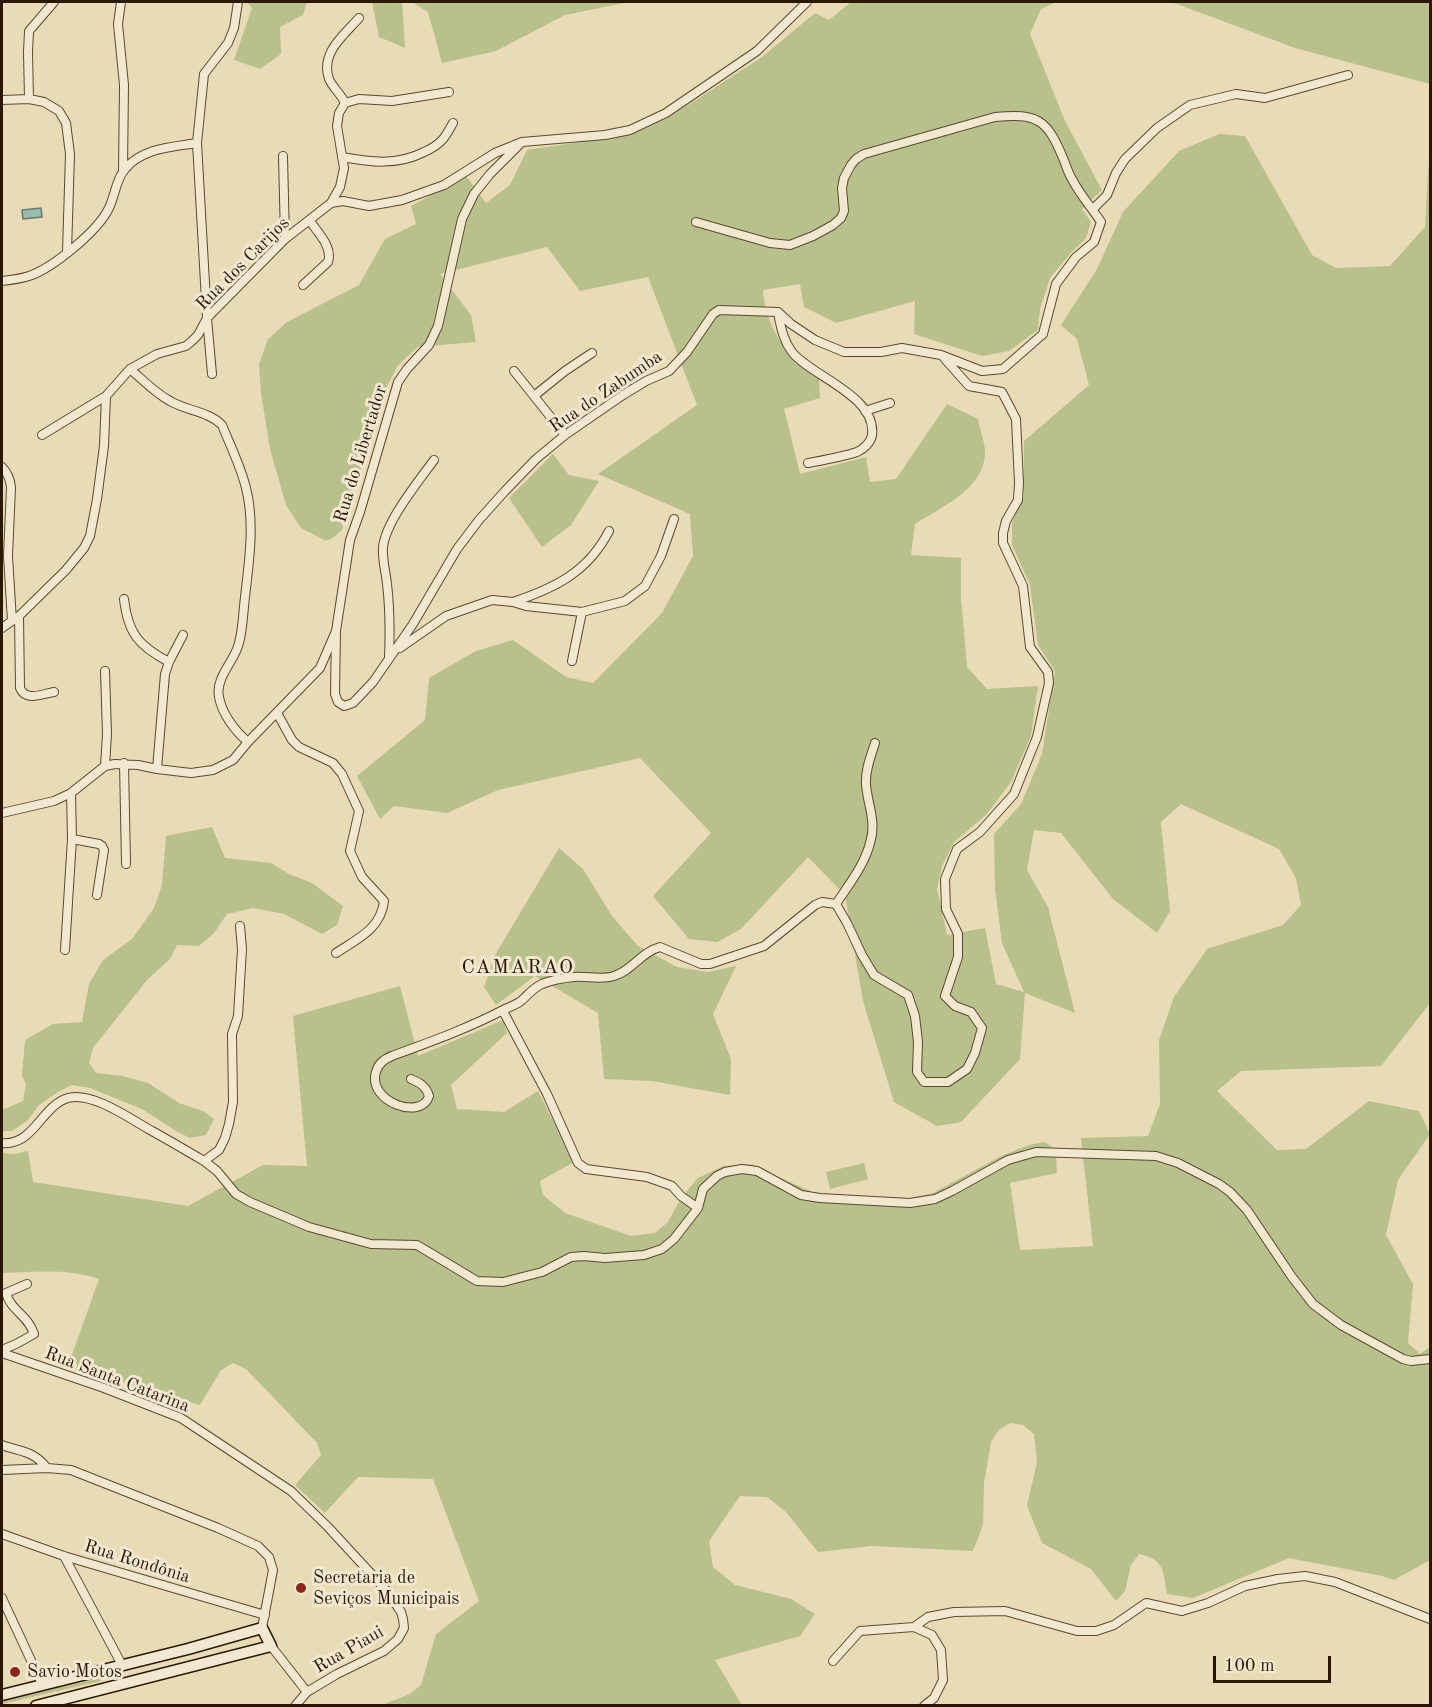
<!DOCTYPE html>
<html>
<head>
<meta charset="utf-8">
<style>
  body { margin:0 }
  #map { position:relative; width:1432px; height:1707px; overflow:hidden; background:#e9dbb5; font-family:"Old Standard TT",serif }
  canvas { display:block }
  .frame { position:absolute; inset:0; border:3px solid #2a1803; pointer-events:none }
  .scale { position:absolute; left:1213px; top:1656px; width:118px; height:27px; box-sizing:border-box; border:3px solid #2a1803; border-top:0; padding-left:8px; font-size:18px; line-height:21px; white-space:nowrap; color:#2a1803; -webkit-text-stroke:4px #f1e8cf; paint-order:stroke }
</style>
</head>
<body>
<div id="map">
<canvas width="1432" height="1707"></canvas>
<div class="frame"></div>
<div class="scale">100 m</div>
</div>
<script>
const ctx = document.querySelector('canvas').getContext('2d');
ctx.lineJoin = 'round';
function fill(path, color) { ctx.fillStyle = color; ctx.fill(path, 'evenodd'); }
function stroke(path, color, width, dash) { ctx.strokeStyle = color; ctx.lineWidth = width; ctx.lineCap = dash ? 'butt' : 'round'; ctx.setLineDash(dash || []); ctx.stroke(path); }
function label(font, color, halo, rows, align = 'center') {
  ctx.font = font + ' "Old Standard TT",serif'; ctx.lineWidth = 6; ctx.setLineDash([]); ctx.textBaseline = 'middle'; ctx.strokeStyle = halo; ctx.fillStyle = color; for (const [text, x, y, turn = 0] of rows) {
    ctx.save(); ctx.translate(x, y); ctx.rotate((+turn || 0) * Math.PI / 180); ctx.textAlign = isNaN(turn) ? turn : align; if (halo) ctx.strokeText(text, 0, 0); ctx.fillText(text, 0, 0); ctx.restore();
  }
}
const green = new Path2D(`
  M247,2h60l-4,13 -23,12 1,27 -21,15 -26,-9 18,-52z
  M372,2h30l3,46 -26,-11z
  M412,2h217l-64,13 -69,36 -54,12 -14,-51z
  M851,2h205l-15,7 -11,25 35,87 37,69 -20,19 9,13 -5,16 -16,16 -20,24 -10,31 -2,21 -29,21 -27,5 -68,-22 1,-33 -79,22 -32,-16 -4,-23 -37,6c2,37 25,69 56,87l1,21 -36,11 16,65 66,-17 4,25 26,-3 51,-75 31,15c2,11 8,26 7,37 -4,35 -44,51 -70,68l-4,31 50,3v39l6,70 20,22 51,-3 -7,50 -20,46 -25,33 -32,27 -12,24 -5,23 10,46 38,-7 11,56 28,8 -22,-49 -7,-54 -1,-55 27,-30 21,-50 13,-83 -17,-26 -8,-60 -18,-40v-22l12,-27v-55l65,-56 -12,-46 -16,-14 36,-56 26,-57 56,-61 40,-17 26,2 67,119 24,13 54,-2 35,-39 5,-90v866l-49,63 -140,5 -24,20 60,59 29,-1 63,-48 50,10 11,23 -32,46 -12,55 27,49 -5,59 12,11 10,-7v213l-36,20 -12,-4 -93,-18 -96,40 -26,-4c-4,-23 -2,-34 -28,-40l-8,11 -6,26 -9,10 -25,-32 -49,-26 -15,-37 10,-44 -3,-28 -11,-9 -13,-2 -11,7 -8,12 -7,41 -1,42 -10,26 -101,-5 -54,6 -32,-40 -19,-15 -27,-1 -31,45 4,26 22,18 56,14 24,15 -15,22 -85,24 27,45h-360l28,-11 11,-9 15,-51 43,-33 -46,-122 -75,-2 -33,36 -30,-28 26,-30 -4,-12 -71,-74 -13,-6 -12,7 -21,35 -132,-39 31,-87c-32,-11 -65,-7 -97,-6v-120l13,1 13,-3 5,31 155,24 75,-41 44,1 -14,-150 107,-30 18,70 85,-36 4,13 -56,52 6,24 47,3 34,-21 36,71 -34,19 3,14 22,18 66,23 24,-3 13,-11 13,-24 17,-20 25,-12 30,-2 13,8 49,21 89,6 29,-6 68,-37 28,-11 16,-3 11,8 1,23 -47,10 10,67 73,-4 -12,-108 67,-2 12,-32 -1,-64 15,-43 33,-48 76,-24 18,-20 -5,-27 -17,-29 -98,-45 -20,18 9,89 -13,22 -44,-34 -52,-66 -27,-3 -7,40 21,37 27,106 -50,-20 -5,66 -59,63 -24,4 -43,-24 -31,-101 -18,-106 -37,-38 -67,72 -24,13 -28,-3 -36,-43 58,-63 -71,-75 -142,32 -51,23 -53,-7 -14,13 -23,-43 68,-56 4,-42 47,-27 37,-11 53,37 27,6 69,-70 31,-57 -3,-42 -92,-40 99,-69 -49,-128 -68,14 -33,-44 -107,27 31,41 5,27 -58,5 -20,18 -13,25 -43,140 -8,7 -8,4 -25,-13 -15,-23 -16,-56 -9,-56 -2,-29 9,-25 19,-17 72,-37 26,-46 31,-15 -5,-18 55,-30 20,27 24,-18 17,-35 105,-16 36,-16 94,-61 53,-44 14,7z
  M1166,2h264v82l-135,-36 -118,-44z
  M553,454l16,21 30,6 -28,44 -29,22 -33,-49z
  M212,827l13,31 46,5 18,11 23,9 31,23 -6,19 -15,9 -38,-20 -31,-6 -26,6 -13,19 -15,13 -22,-1 -7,14 -23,21 -54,68 -4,15 7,10 27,3 25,7 31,20 26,9 9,7 -8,16 -16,3 -14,-7 -34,-22 -52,-21 -18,-3 -14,7 -19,13 -11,15 -16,11h-10v-21l21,-9 3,-17 -4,-8 3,-36 28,-16 29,-2 7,-38 14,-24 29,-21 22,-31 8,-23 4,-49z
  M559,848l24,21 29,47 26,30 39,21 31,5 28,-6 -23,48 18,45 -1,36 -78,-14 -48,-2 -6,-66 -63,-37 -39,29 -12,-18 11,-32z
  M864,1163l4,16 -38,10 -4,-17z
  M100,1678l1,3 -99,23v-3z`);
const water = new Path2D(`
  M41,208l1,9 -19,2 -1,-9z`);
const street = new Path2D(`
  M121,2l-3,22 6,61 -1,85
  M29,99l-1,-47 1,-21 25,-29
  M2,100l27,-1 15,3 15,9 7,12 4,31 -3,98
  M345,103l14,-4 33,2 57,-9
  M283,156l2,83
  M342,157c28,5 55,9 82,-5 7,-3 14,-7 19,-13 4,-5 7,-11 10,-16
  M331,203l12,-2 26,5 33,-6 42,-15 51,-32 27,-11 83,-7 25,-5 36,-17 91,-62 50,-49
  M1093,209l14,-14 9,-22 9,-14 32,-31 33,-23 46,-11 29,4 83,-23
  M2,281c9,-1 18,-2 27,-5 24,-8 69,-45 80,-68 6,-12 7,-29 16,-39 17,-21 47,-22 72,-26
  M303,285l25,-23c5,-15 -10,-29 -18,-41
  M778,313c3,14 5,27 14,39 19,24 85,44 80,83 -1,7 -8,14 -15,17 -15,5 -33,8 -49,11
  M130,369c13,11 25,24 40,32 17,10 38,10 52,24 8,20 19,42 24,63 9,35 3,74 -1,109 -2,16 -2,31 -6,46 -4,18 -24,34 -20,54 3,17 16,34 29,45
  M514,371l51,64
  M212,374l-5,-56 -10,-175 7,-69 24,-31 6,-15 4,-26
  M534,396l31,-25 27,-18
  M865,411l25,-8
  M42,435l64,-39
  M2,467c6,6 8,12 9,20l-3,69 4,65
  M124,599c4,35 15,47 45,63
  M513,602c42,-14 75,-30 96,-71
  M19,616l1,72c6,14 22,6 34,4
  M2,628l17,-12 47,-46 18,-22 6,-12 7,-37 7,-53 2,-50 24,-27 27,-15 29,-8 6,-5 6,-6 9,-17 78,-79 46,-36 9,-16 4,-19 -7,-42 2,-13 6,-10c-4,-9 -12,-15 -16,-24 -9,-26 15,-44 30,-61
  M336,631l14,-91 10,-28 38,-130 9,-13 22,-24 9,-19 24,-107 12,-25 16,-20 30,-30
  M400,648l46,-32 46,-16 21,2 13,4 56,6 43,-11 20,-15 16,-30 13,-37
  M389,658c1,-25 1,-49 -2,-74 -1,-11 -5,-25 -4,-37 3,-26 35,-65 51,-87
  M572,661l10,-49
  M105,671l2,63 -2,32
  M277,713l15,27 7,7 34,16 9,11 17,37 -9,40 12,26 22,24c-3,28 -27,38 -48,52
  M124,763l2,101
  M157,769l8,-95 4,-12 14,-27
  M2,813l52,-12 17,-8 34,-27 10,-2 23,1 19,4 34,4 22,-3 20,-10 15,-18 72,-74 16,-37 -1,63 3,8 6,4 9,-3 20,-21 40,-58 44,-75 22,-29 26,-29 31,-32 29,-24 58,-40 23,-14 23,-10 18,-19 26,-38 6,-4 59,2 13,12 24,16 29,12h37l21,-4 39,7 41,16 21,-2 40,-35 13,-50 20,-27 18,-15 7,-20c-9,-14 -21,-27 -29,-43 -4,-6 -6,-14 -9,-21 -16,-39 -26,-45 -68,-41l-131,37 -8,5 -5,6 -7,13 -2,10 2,23 -3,7 -8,7 -20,11 -23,9 -20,-2 -74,-21
  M72,839l27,5 3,2 2,4 -7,45
  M836,904c14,-21 30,-41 35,-65 5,-19 -4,-37 -5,-55 -1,-14 5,-28 9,-41
  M65,950l7,-111 -1,-46
  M503,1011l44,83 31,69 8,6 61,8 25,9 9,10 17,12
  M411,1079c9,4 15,7 18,17 -7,25 -62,6 -53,-24 2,-8 8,-13 16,-16 38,-14 77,-28 113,-47 5,-2 12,-5 16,-8 8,-7 12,-13 21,-17 10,-4 22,-6 32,-7 13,-1 27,3 40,-1 18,-5 27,-24 46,-29l41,17h9l54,-18 51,-41 7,-3 14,2 11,19 15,32 12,20 34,20 7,21 3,26 -1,30 7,10h24l19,-13 8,-16 7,-25 -11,-16 -16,-6 -10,-10 13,-39v-23l-12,-25 -1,-30 12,-30 23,-17 34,-38 23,-57 12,-54 -1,-11 -18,-25 -7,-61 -20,-43v-10l3,-12 12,-21 1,-17 -3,-64 -14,-27 -33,-6 -25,-28
  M2,1143c32,3 39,-37 66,-45 24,-7 64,22 84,33 18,10 35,20 52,30l13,10 19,23 14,8 59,25 62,17 46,1 60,36 26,1 39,-10 29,-15 13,-1 21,2 39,-3 18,-6 12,-10 24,-31 5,-19 14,-13 8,-4 17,-3 15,2 44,24 19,3 90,5 25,-4 17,-8 56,-31 28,-8 120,4 22,7 41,21 11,8 17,18 45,67 21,27 28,21 62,34 8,2 19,-2
  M204,1161l15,-11 6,-12 4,-14 4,-22 -1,-68 6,-18 4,-67 -2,-23
  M2,1350l14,-6 18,-10c-6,-19 -23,-23 -28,-41l21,-9
  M2,1353l102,35 77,30 110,73 37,36 58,63 15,22 2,7 1,9 -6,11 -14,12 -47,23 -30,18 -12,14
  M2,1445c18,7 31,5 45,23
  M2,1470l45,-2 24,2 147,58 40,18 11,11 4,13 -11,58
  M2,1534l62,22 201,59
  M64,1556l58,109
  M2,1598l40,86
  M914,1627l14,-10 26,-5 51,-1 72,20h19l18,-6 32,-22 36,8 26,-8 37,-17 33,-7 27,-3 30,6 95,37
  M271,1646l36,46
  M833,1661l27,-30 54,-4 18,8 9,15 2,30 -9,18 -10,8`);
const secondary = new Path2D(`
  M2,1695l186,-46 74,-21 9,18 -235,60`);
const markers = [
  [301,1588,6,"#8f2418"],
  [15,1672,6,"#8f2418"]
];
const streetNames = [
  ["Rua dos Carijos",243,264,-45],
  ["Rua do Zabumba",606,392,-34],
  ["Rua do Libertador",361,454,-73],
  ["Rua Santa Catarina",117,1380,21],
  ["Rua Rondônia",137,1562,17],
  ["Rua Piaui",349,1650,-30]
];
const poiNames = [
  ["Secretaria de",313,1578],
  ["Seviços Municipais",313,1599],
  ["Savio Motos",27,1672]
];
const neighbourhoodNames = [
  ["CAMARAO",518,968]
];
fill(green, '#b8c08c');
fill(water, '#97bbaf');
stroke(water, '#6b7a6a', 1.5);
stroke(street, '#5a4930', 10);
stroke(secondary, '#2a1803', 13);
stroke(street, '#f1e8cf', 8);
stroke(secondary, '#f1e8cf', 10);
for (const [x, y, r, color] of markers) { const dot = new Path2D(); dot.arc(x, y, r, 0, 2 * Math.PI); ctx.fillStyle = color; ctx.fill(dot); stroke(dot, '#f1e8cf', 2); }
label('18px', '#2a1803', '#f1e8cf', streetNames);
label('18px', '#2a1803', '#f1e8cf', poiNames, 'left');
ctx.letterSpacing = '1.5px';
label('20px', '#2a1803', '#f1e8cf', neighbourhoodNames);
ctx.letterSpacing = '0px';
</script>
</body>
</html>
